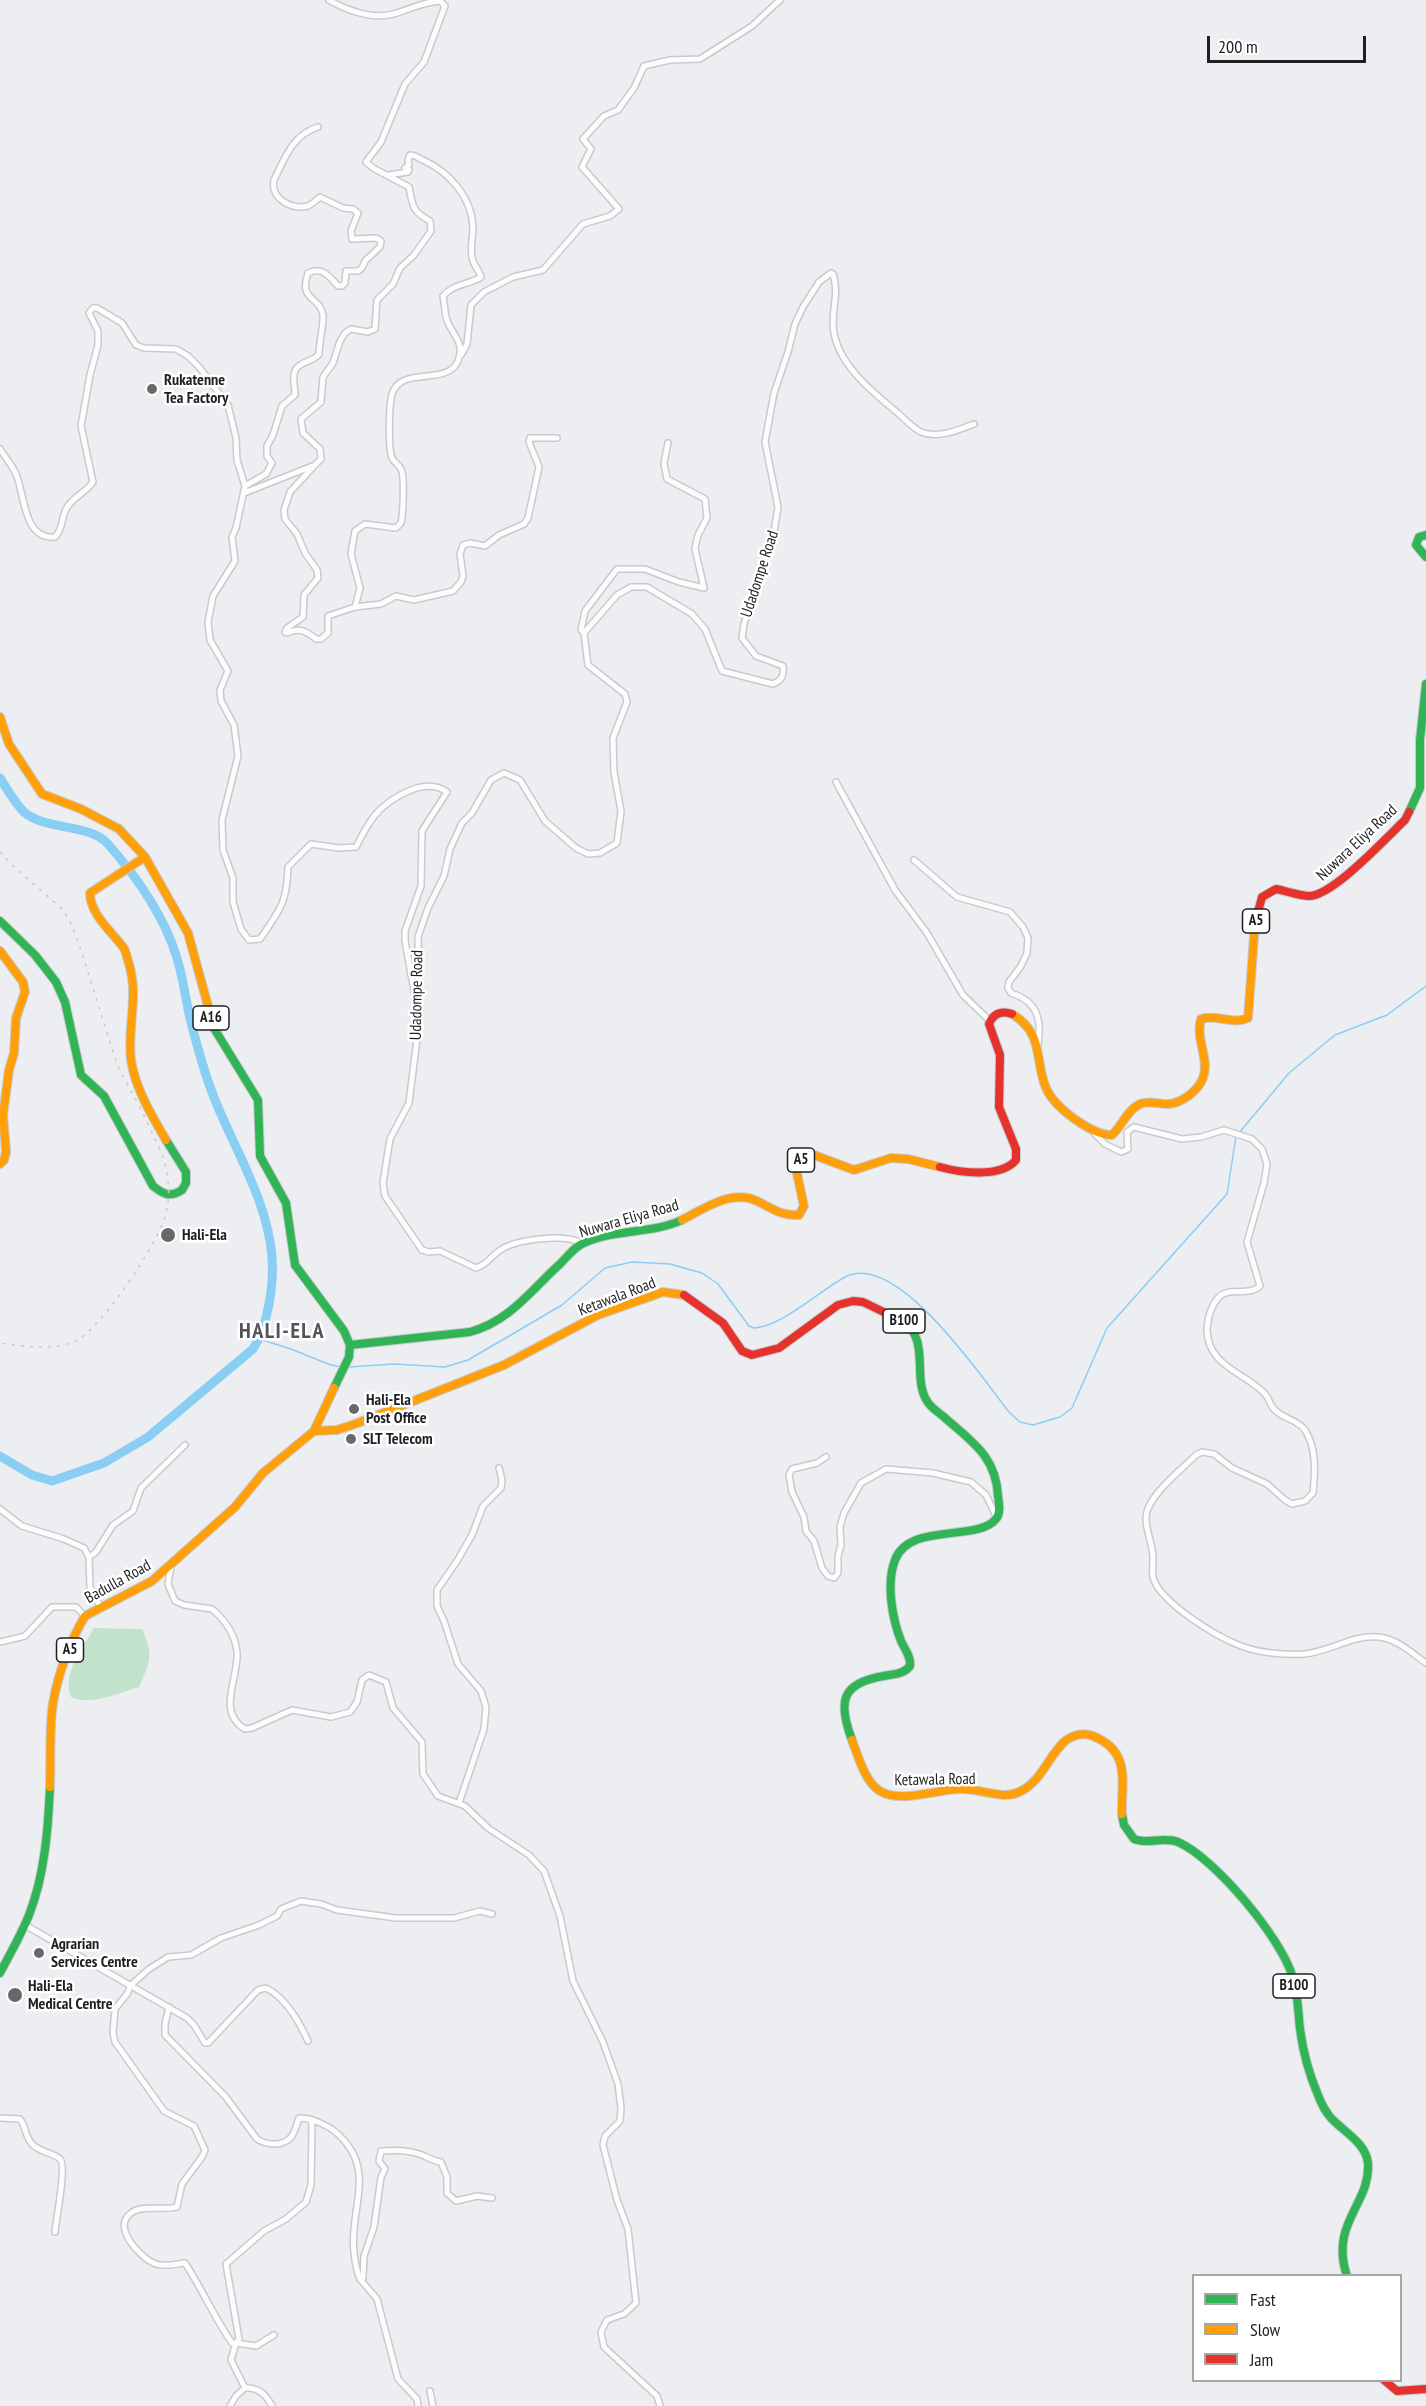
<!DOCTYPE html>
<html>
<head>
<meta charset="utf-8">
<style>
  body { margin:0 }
  #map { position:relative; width:1426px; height:2406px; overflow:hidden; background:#eceef1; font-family:"PT Sans Narrow",sans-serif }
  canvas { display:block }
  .legend { position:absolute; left:1192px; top:2274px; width:210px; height:108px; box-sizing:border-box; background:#fff; border:2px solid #a5a6a6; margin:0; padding:8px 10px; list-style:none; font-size:18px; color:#1f2021 }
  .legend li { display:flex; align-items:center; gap:12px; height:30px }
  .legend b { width:30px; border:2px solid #a5a6a6 }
  .scale { position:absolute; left:1207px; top:36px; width:159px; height:27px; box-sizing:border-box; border:3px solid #1f2021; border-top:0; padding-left:8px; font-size:18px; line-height:21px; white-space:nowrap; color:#1f2021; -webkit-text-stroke:4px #fff; paint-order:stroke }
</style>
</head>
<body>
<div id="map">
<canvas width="1426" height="2406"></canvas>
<ul class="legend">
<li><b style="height:8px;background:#30b455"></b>Fast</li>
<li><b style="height:8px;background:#ff9f0a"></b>Slow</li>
<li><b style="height:8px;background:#e5322d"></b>Jam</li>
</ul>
<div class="scale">200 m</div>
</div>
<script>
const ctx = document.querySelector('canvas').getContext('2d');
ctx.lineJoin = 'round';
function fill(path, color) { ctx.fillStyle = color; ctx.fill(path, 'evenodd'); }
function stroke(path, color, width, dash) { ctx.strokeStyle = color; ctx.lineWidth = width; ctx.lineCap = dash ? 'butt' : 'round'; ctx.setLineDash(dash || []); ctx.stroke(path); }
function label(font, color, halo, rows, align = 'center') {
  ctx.font = font + ' "PT Sans Narrow",sans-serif'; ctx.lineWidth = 5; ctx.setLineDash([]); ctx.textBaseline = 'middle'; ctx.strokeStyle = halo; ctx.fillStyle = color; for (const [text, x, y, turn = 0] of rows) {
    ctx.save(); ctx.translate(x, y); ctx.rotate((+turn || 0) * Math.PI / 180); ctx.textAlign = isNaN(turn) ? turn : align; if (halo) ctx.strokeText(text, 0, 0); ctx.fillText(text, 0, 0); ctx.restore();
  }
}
const green = new Path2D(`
  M94,1628l48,1c12,26 8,33 -3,58 -21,6 -48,19 -68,10 -9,-25 12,-49 23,-69z`);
const stream = new Path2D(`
  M1239,1133l50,-60 46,-38 52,-20 39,-29
  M259,1339l32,10 37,15 13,3
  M349,1367l45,-3 51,3 23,-7 94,-55 43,-37 27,-6 38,2 32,9 16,11 31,42 5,2c27,-1 67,-38 91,-51 52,-27 137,101 164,135l11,10 13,3 27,-8 12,-9 35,-80 120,-134 9,-58`);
const river = new Path2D(`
  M0,778c7,11 15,25 24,34 22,19 65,11 84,32 28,32 55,70 68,111 8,24 10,51 17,75 6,23 13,48 22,70 20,50 53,102 57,157 2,28 -4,69 -19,92l-105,88 -44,26 -52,18 -20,-6 -32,-19`);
const street = new Path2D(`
  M461,355l6,-11 4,-39 13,-13 29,-15 30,-7 40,-46 27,-8 9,-7 -37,-42 9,-18 -8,-10 21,-23 14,-6 16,-22 10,-22 26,-6 30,-1 52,-33 28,-26
  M0,449c5,8 12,16 16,25 9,21 7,66 39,63 10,-11 5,-20 13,-31 7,-10 18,-14 25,-24l-12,-56 9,-51 8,-30v-14l-9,-18 4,-5h4l25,15 14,22 8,3 32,1 12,7 11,11 29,38 8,33 1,22 8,26 -9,42 -4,9 3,24 -22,35 -5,26 2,18 18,31 -8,19 1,11 13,24 4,31 -16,64 1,30 10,28v24l8,27 8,11 11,-1c20,-29 27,-36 28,-72l23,-23 28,4 17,-1c5,-10 12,-23 19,-32 15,-17 50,-39 72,-23l-25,39 -1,55 -16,45v10l12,66
  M315,465l-25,27 -6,18 1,9 12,15 8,19 12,17 1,8 -14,17 -1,22 -16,11 -2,4 2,1c12,-6 19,-2 29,6h5l7,-6v-17l27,-9 5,-19 -9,-34 4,-23 10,-7 31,4 5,-5c2,-7 4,-47 0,-54 -2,-4 -7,-7 -9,-11 -4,-10 -3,-53 0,-64 9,-29 55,-7 66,-33 7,-17 -4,-25 -10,-38 -4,-8 -3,-19 -5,-27 10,-12 25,-11 38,-19 -2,-7 -6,-10 -8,-16 -4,-10 0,-23 0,-33 -1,-31 -24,-56 -50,-68 -5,-2 -7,-5 -13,-5l-2,5 1,5 -4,3 4,2 -1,2 -20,3
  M245,486l21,-12 6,-11 -5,-7v-10l6,-11 9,-29 13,-11c0,-7 -2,-14 -1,-20 1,-14 19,-12 25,-21 0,-10 5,-32 4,-39 -3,-19 -25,-14 -15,-42 14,-7 21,3 30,13h4l3,-3 1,-12h12l4,-3 3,-7 15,-14 1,-6 -5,-3 -24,1 -1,-8 7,-18 -5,-4 -10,-1 -23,-11c-3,3 -8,7 -12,9 -16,4 -38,-7 -34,-26 11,-22 18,-45 44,-53
  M244,493l71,-28 6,-6 -1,-10 -17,-16 -2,-14 20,-17 2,-25 10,-14 7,-22 5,-8 6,-4 17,3 7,-3 2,-29 16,-16 7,-16 14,-13 17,-24 -1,-10c-18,-10 -17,-14 -21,-34l-36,-19 -7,-6 15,-20 24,-58 19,-22 21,-56 -5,-5c-18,1 -31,9 -47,13 -20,6 -47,-4 -64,-14
  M355,607l26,-3 15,-8 18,4 39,-9 8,-9 2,-6 -3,-22 3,-9 7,-2 15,3 14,-11 25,-11 4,-6 11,-51 -10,-25 1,-4h27
  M584,633l-3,-3 4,-19 32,-42h28l34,13 25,6 -9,-39 3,-14 9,-17 -2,-19 -38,-20 -3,-16 4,-20
  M836,782l59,108 32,43 36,62 27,26
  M914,860l43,37 53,15 13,15 5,11 -1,15 -6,13 -12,16 -1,6 3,5c26,8 31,26 27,51
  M1095,1134l10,10 16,8 7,-3 -1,-17 7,-5 48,12 19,-2 23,-7 28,9 10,10 5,15 -3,19 -17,59 13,44c-11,11 -32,0 -42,12 -7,8 -10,20 -11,30 -1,38 39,45 58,66 4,4 5,12 10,16 8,9 22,9 30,20 12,19 10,43 8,63l-8,8 -13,3 -7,-4 -18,-16 -35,-16 -18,-14 -12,-2 -6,3c-15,15 -50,42 -50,63 0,14 7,27 7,40 0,6 -1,13 0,19 6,25 64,60 88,69 18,7 44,9 63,8 26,-2 49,-20 75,-17 18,2 33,16 47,26
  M583,1244c-17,-11 -68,-5 -84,7 -9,6 -12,14 -23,17l-36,-17 -11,1 -7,-2 -37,-54 -2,-13 7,-44 19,-36 11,-88 -2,-78 10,-29 16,-32 6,-27 12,-26 10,-10 19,-33 13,-7 16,7 25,41 31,27 12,6 12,-1 17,-10 4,-32 -7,-39 -1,-34 14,-36 -2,-8 -37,-29 -4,-32 33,-38 14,-8h16l45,27 13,15 17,42 51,13c9,-4 11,-8 10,-18l-27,-10 -14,-18 2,-14 30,-92 4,-25 -13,-65 9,-49 14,-41 7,-28 8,-17 16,-25 12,-9 2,1c7,20 -3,39 1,59 6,34 41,61 65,81 6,6 14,14 22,18 17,7 37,-2 53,-8
  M826,1457l-9,6 -25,6 -3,6 3,17 12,25 2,14 8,10 8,27 6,8 6,2 4,-5v-17l3,-11 -1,-18 4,-14 17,-30 25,-14 47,4 38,9 15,13 11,23
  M0,1509l22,17 42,13 20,9 5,9 1,30 10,19
  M89,1557l7,-5 17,-27 20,-14 8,-23 44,-43
  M171,1566l-3,18 7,17 9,4 28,4c13,11 23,24 25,43 2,26 -21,60 8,77l7,-1 40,-18 39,7 19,-5 7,-10 5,-22 7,-5 17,7 7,26 29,34 1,32 15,22 27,10 23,22 41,27 15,16 16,45 13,65 30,61 15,42 3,24 -1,13 -15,15 -2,9 14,55 11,29 8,74 -12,11 -17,6 -6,12 3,15 53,49 3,10
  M0,1642l25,-6 27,-29h24l9,9
  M459,1803l25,-74 2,-22 -5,-16 -23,-27 -14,-43 -7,-15v-16l20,-29 15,-26 11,-29 18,-18 1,-8 -3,-12
  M25,1925l162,93 7,7 11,18h3l50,-53 8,-2c20,10 33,33 42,53
  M169,2007l-4,17v11l60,61 32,43c9,6 26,8 34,-2 4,-4 6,-14 8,-19l11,1 2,5 -1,61 -5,17 -20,17 -22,12 -38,33 13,75 -3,4h-4c-18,-26 -30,-54 -47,-80 -9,1 -20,4 -29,1 -15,-5 -45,-37 -25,-51 12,-9 32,-2 46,-6l5,-23 20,-27 3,-7 -11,-24 -30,-15 -49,-69 -2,-9 2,-24 12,-15 4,-9 18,-16 19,-12 23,-2 30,-17 38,-13 18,-9 4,-7 20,-8 20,3 16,6 59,8h58l26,-7 12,3
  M0,2118l20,1c6,7 5,18 12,25 7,8 20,8 28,15 7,6 -4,61 -5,73
  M310,2119c17,6 26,11 37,25 26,33 2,70 7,108 1,9 2,19 6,27l3,-1 1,-22 10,-29 7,-50 4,-8 -6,-8 2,-10c12,-1 29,-1 41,4 7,3 12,6 19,7l6,15v16l9,8 21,-5 15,2
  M360,2279l17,20 21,80 19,20 1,7
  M245,2388c14,-1 21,7 27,18
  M430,2391l3,15
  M230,2406l6,-10 9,-8 -14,-28 5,-17 20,3 18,-11`);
const fast = new Path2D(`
  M1426,535l-7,2 -3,8 10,12
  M1409,812l11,-24v-48l6,-56
  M0,921l35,34 21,27 9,20 16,73 23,21 49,90c10,8 17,12 29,4l4,-7v-11l-20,-32
  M208,1006l7,24 43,70 2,56 26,47 9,62 49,66 6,14 -1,12 -15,31
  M350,1345l120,-13c40,-11 61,-42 90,-68 6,-6 12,-14 20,-19 31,-17 70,-10 102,-25
  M852,1740c-14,-37 -12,-57 32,-64 10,-2 20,-2 26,-10 1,-10 -5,-16 -9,-25 -9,-23 -15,-58 -6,-81 14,-38 83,-18 101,-41 5,-6 3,-16 2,-23 -2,-40 -26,-54 -54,-79 -6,-5 -14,-10 -17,-16 -16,-25 6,-65 -29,-82
  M1122,1814l2,11 10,14c14,6 30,-3 44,3 37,16 102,95 114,133 6,17 6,36 8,54 3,23 9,45 18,66 3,8 7,16 13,23 13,14 35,25 37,45 3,41 -39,60 -21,113
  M0,1973c10,-19 21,-38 29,-58 16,-41 19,-86 21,-128`);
const slow = new Path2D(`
  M0,717l9,27 33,50 39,15 38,20 26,28 43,76 20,73
  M145,857l-55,36c0,21 21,38 33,54 3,4 4,11 6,17 10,32 -2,64 2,96 4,28 21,56 35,80
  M0,951l23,31 2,10 -9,26 -2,35 -5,17 -6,45 3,37 -2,8 -4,4
  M1012,1014c33,20 22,46 34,74 8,19 45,47 66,47 10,-9 15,-25 28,-31 9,-4 18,0 27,0 14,0 31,-13 36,-26 7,-19 -8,-39 -2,-59 16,-5 31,6 47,-1l7,-95
  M682,1220c23,-12 51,-32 77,-18 14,7 23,14 40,13l5,-9 -8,-37 9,-12 9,-2 40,15 37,-12 17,1 32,8
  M314,1431l23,-1 21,-7 146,-58 94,-50 65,-23 21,3
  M852,1740c6,16 13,42 28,51 20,13 58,-2 81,-2 20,-1 43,13 62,1 19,-11 26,-34 41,-48 8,-7 19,-10 29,-6 39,16 28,46 29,78
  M50,1787c1,-28 -1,-57 3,-84 5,-29 17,-62 32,-87l67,-35 83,-74 28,-34 51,-42 20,-43`);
const jam = new Path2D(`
  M1255,923l7,-26 14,-8c10,2 22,6 32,7 24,1 78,-58 97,-76l4,-8
  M940,1167c21,6 61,11 76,-7v-11l-17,-42 1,-52 -11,-31c4,-10 12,-14 23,-10
  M684,1295l39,28 19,28 10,4 27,-7 59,-43 15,-4 10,1 35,17
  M1384,2380l13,11 29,-2`);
const rail = new Path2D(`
  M0,852l13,14 47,41 9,12 10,25 39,123 24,44 20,43c7,21 9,42 3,63 -9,29 -62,109 -88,123 -24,12 -52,6 -77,3`);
const markers = [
  [152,389,6,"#67686a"],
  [168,1235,8,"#67686a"],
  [354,1409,6,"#67686a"],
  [351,1439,6,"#67686a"],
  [39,1953,6,"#67686a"],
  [15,1995,8,"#67686a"]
];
const shields = [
  [1256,921,27],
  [211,1018,36],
  [801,1160,27],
  [904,1321,42],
  [70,1650,27],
  [1294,1986,42]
];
const shieldNames = [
  ["A5",1256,921],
  ["A16",211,1018],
  ["A5",801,1160],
  ["B100",904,1321],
  ["A5",70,1650],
  ["B100",1294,1986]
];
const poiNames = [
  ["Rukatenne",164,380],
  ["Tea Factory",164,398],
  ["Hali-Ela",182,1235],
  ["Hali-Ela",366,1400],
  ["Post Office",366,1418],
  ["SLT Telecom",363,1439],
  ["Agrarian",51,1944],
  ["Services Centre",51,1962],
  ["Hali-Ela",28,1986],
  ["Medical Centre",28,2004]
];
const streetNames = [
  ["Udadompe Road",760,574,-72],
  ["Nuwara Eliya Road",1357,843,-43],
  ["Udadompe Road",417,995,-89],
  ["Nuwara Eliya Road",629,1219,-16],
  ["Ketawala Road",617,1297,-21],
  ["Badulla Road",118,1582,-29],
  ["Ketawala Road",935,1780,-1]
];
const districtNames = [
  ["HALI-ELA",282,1332]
];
fill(green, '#c3e2cc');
stroke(stream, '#8acef4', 1.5);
stroke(river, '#8acef4', 9);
stroke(street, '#c8cacc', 8);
stroke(fast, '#c8cacc', 10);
stroke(slow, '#c8cacc', 10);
stroke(jam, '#c8cacc', 10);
stroke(street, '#fcfcfd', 5);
stroke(fast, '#30b455', 8);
stroke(slow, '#ff9f0a', 8);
stroke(jam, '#e5322d', 8);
stroke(rail, '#c9c9cb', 1.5, [3, 6]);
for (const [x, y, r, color] of markers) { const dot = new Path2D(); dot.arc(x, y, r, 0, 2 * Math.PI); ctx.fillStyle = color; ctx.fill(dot); stroke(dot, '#fff', 2); }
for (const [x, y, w] of shields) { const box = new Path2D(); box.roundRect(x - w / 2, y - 12, w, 24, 4.5); ctx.fillStyle = '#fff'; ctx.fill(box); stroke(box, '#1f2021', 1.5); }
label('bold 15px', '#1f2021', null, shieldNames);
label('bold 16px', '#1f2021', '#fff', poiNames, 'left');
label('16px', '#1f2021', '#fff', streetNames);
ctx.letterSpacing = '1.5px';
label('bold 22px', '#525557', '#fff', districtNames);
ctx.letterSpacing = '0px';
</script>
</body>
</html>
